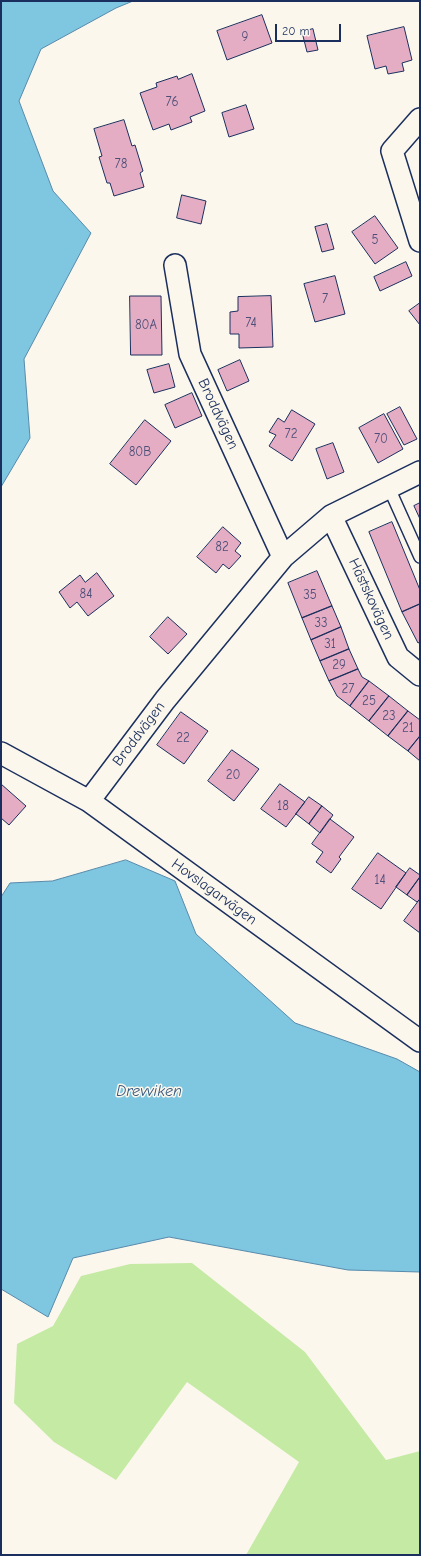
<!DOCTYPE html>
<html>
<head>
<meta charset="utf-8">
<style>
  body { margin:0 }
  #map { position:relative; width:421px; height:1556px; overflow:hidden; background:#fbf7ec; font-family:"Comic Neue",sans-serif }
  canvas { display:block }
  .frame { position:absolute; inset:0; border:2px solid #1b2f5e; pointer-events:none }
  .scale { position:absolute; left:275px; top:24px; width:66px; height:18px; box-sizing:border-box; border:2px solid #1b2f5e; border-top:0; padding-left:5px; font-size:12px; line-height:14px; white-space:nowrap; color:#1b2f5e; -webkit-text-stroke:3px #fbf7ec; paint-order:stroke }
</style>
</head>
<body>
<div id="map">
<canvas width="421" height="1556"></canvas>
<div class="frame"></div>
<div class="scale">20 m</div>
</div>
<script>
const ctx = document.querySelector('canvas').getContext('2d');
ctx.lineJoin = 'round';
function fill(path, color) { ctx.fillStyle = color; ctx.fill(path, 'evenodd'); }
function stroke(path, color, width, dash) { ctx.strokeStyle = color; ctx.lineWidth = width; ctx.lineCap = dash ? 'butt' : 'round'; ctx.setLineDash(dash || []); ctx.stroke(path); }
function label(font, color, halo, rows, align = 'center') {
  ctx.font = font + ' "Comic Neue",sans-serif'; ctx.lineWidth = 3; ctx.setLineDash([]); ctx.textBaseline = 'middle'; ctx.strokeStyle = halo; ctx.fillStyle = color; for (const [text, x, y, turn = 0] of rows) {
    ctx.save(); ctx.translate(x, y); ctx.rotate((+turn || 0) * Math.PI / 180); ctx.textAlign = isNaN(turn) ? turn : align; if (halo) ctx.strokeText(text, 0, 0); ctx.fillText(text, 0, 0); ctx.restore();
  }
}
const green = new Path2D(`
  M192,1263l113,89 81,108 34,-9v104h-174l53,-93 -112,-80 -71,98 -62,-38 -40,-39 3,-59 36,-18 28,-50 49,-12z`);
const water = new Path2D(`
  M1,1h132l-17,7 -75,41 -22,52 34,90 38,42 -67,126 6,79 -29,49z
  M126,860l49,21 21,53 99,89 102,36 23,13v200l-72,-2 -179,-33 -96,21 -25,59 -47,-28v-392l9,-14 42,-2z`);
const building = new Path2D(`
  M262,15l10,28 -45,17 -10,-29z
  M404,27l8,33 -10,3 2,8 -16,3 -2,-8 -11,3 -8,-33z
  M313,29l5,21 -11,2 -5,-20z
  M192,74l13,37 -15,6 2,5 -21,8 -2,-6 -16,6 -13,-37 17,-6 -1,-4 21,-7 1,3z
  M246,105l8,24 -25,8 -7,-24z
  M124,120l8,26 3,-1 8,26 -3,2 4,14 -30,9 -4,-13h-3l-8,-26 3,-1 -8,-27z
  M182,195l24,6 -5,23 -24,-6z
  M375,216l23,32 -23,16 -23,-32z
  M327,224l7,25 -12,3 -7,-25z
  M406,262l6,14 -32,15 -6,-14z
  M335,276l10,38 -30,8 -11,-38z
  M130,296h31l1,59h-31z
  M271,296l2,51 -34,1v-14h-9v-22l8,-1v-14z
  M420,303v22l-11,-14z
  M240,360l9,21 -22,10 -9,-21z
  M169,364l6,23 -21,6 -7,-23z
  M192,393l10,23 -27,12 -10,-23z
  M400,407l17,32 -13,6 -17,-31z
  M292,410l23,14 -23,37 -23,-15 7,-11 -7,-3 9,-14 6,4z
  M384,414l19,35 -25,14 -19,-35z
  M145,420l26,21 -35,44 -26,-21z
  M333,443l11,29 -17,7 -11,-30z
  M420,503v16l-6,-13z
  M392,522l28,68v14l-18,8 -33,-80z
  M223,527l18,16 -6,8 6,5 -12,13 -6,-5 -7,9 -19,-16z
  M317,571l15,35 -30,12 -14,-35z
  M97,573l17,23 -26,20 -11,-14 -7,6 -11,-16 21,-17 5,7z
  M420,604v38l-2,1 -16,-31z
  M332,606l9,21 -30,13 -9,-22z
  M168,617l19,17 -19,20 -18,-17z
  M341,627l8,22 -29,12 -9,-21z
  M349,649l9,20 -29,12 -9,-20z
  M358,669l4,8 7,4 -19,25 -13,-10 -8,-15z
  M369,681l20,15 -20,25 -19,-15z
  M389,696l19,15 -20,25 -19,-15z
  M408,711l12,9v16l-12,15 -20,-15z
  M181,712l27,19 -24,33 -27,-19z
  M420,736v25l-12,-10z
  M232,750l27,19 -25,32 -26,-20z
  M1,784l25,22 -17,19 -8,-7z
  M280,784l25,18 -19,25 -25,-18z
  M309,797l13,9 -13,18 -13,-10z
  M322,806l11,9 -13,18 -11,-9z
  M330,819l24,18 -15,20 2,2 -10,14 -15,-11 7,-10 -11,-8z
  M378,853l28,20 -25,36 -29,-20z
  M410,868l10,7v2l-13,18 -11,-8z
  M420,877v22l-3,3 -10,-7z
  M420,899v34l-16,-12z`);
const lane = new Path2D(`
  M389,488l31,69`);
const street = new Path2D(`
  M420,119l-28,32 28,90
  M175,265l15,89 93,203
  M331,516l67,141 22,18
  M1,753l88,48 331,240
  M89,801l76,-101 118,-143 48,-41 89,-44`);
const numberNames = [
  ["9",245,37],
  ["76",172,102],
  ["78",121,164],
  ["5",375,240],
  ["7",325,299],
  ["74",251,323],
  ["80A",146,325],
  ["72",291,434],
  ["70",381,439],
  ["80B",140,452],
  ["82",222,547],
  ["84",86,594],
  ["35",310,595],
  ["33",321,623],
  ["31",330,644],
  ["29",339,665],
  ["27",348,689],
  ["25",369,701],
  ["23",389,716],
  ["21",408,728],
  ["22",183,738],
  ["20",233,775],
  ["18",283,806],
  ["14",380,880]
];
const streetNames = [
  ["Broddvägen",218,414,65],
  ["Hästskovägen",371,599,65],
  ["Broddvägen",139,734,-53],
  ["Hovslagarvägen",214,892,36]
];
const waterNames = [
  ["Drevviken",149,1091]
];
fill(green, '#c5eaa4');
fill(water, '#7fc6e0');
stroke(water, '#578aac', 1);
fill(building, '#e4adc4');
stroke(building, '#1b2f5e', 1);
stroke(lane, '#1b2f5e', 14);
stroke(street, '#1b2f5e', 24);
stroke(lane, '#fbf7ec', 11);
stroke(street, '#fbf7ec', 21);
label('13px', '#4d4e78', null, numberNames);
label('15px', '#1b2f5e', '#fbf7ec', streetNames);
label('italic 16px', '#34557e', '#fbf7ec', waterNames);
</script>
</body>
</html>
